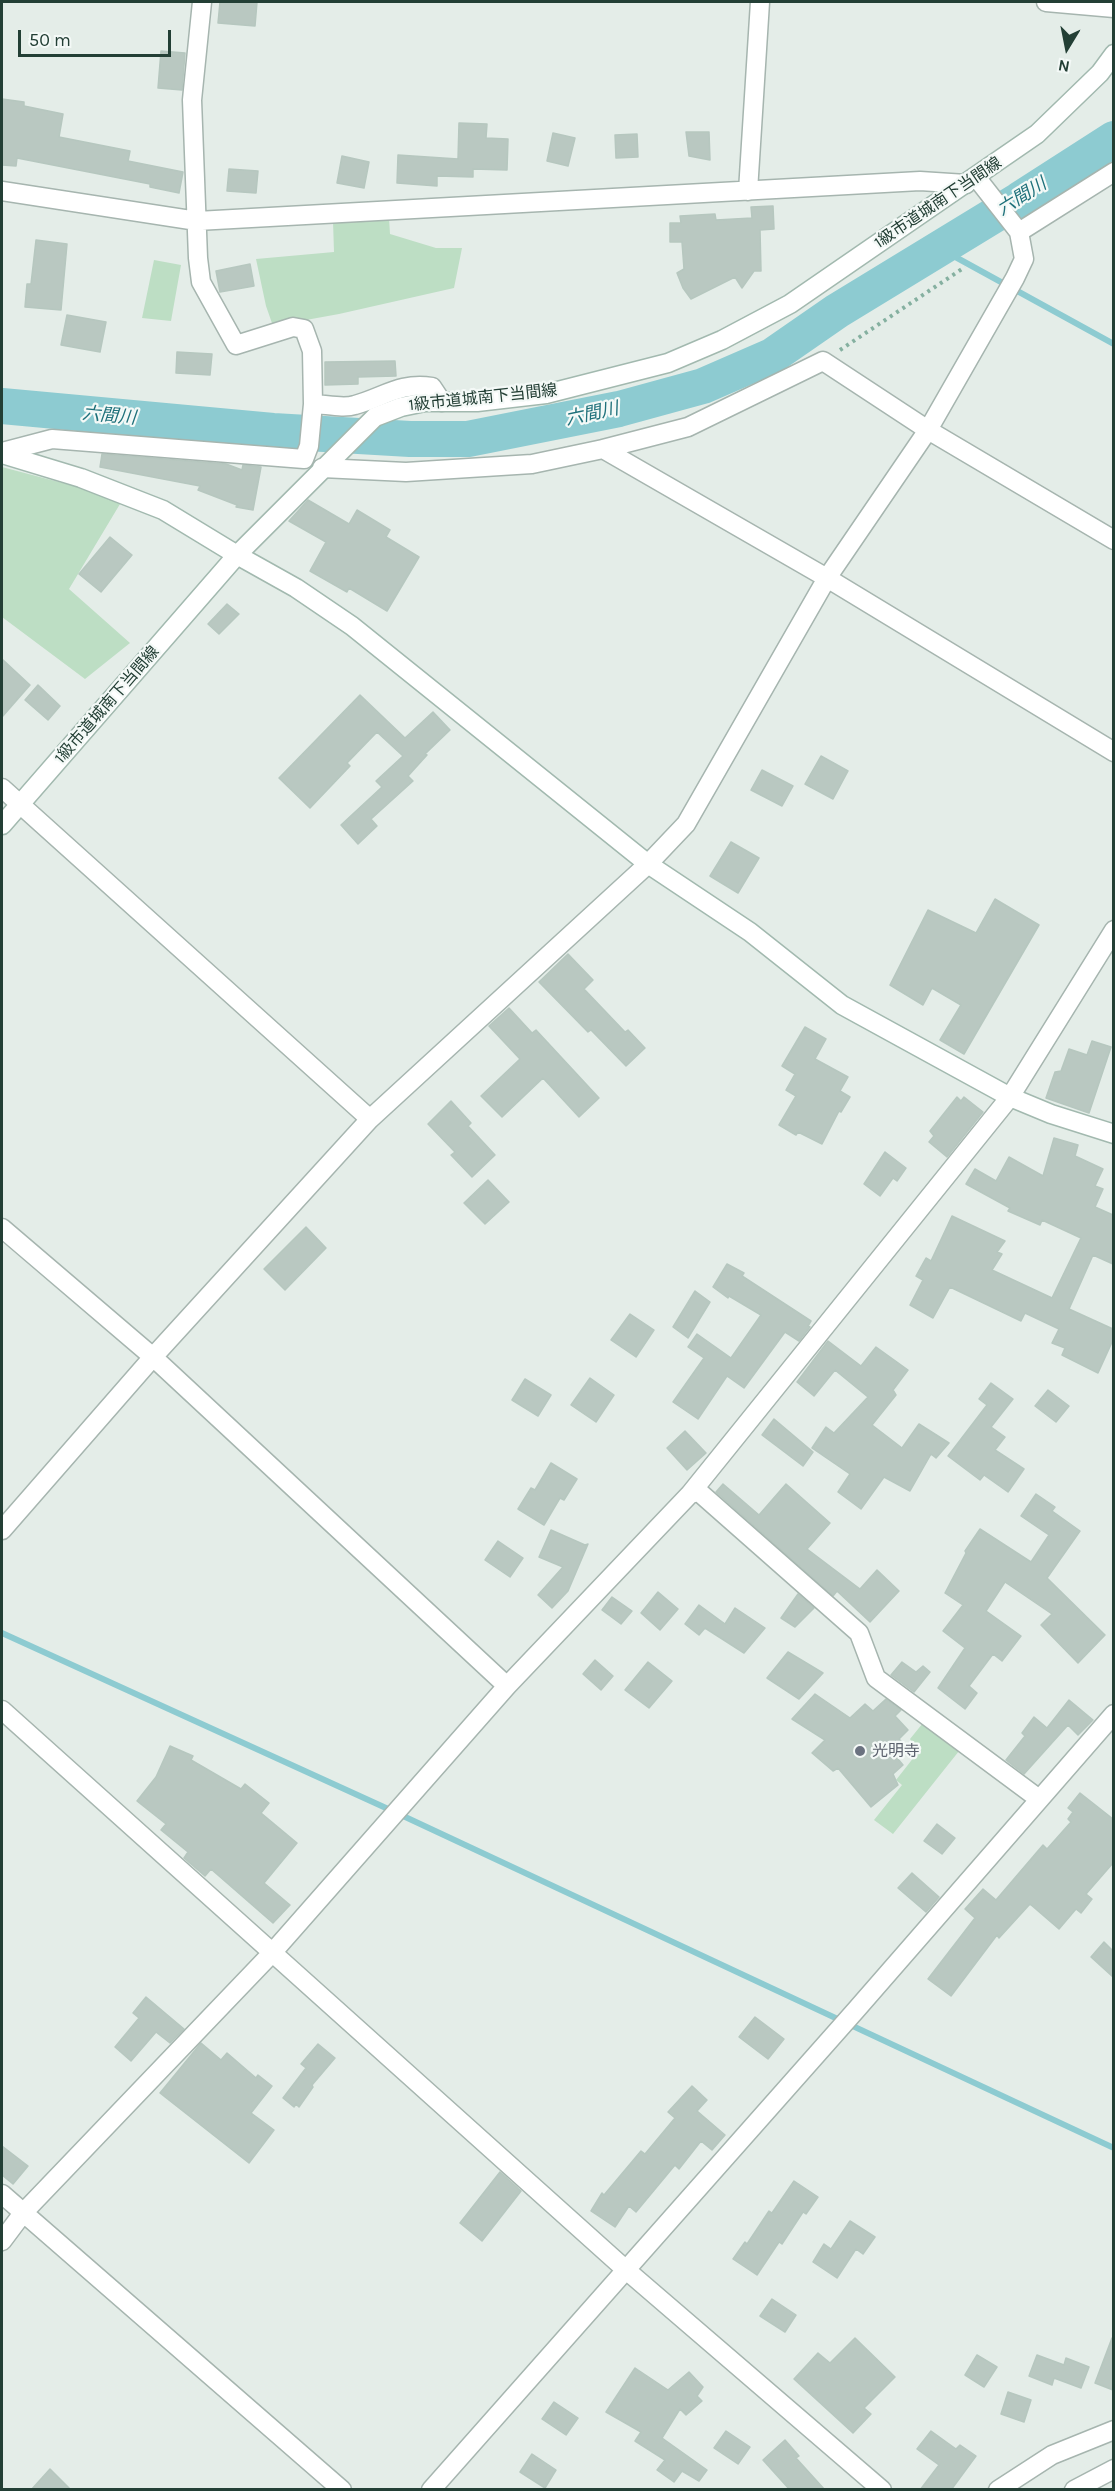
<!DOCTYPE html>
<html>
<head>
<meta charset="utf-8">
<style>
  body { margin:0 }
  #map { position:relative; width:1115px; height:2491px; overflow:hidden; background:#e4ede8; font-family:Karla,sans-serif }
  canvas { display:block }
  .frame { position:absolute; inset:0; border:3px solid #233f35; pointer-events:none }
  .north { position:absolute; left:1037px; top:18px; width:60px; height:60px; -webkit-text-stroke:4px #f4f9f7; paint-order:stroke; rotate:190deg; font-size:16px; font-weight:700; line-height:24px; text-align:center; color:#233f35 }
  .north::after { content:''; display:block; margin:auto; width:21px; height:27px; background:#233f35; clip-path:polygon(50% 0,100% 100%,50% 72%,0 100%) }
  .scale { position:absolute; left:18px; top:30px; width:153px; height:27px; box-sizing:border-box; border:3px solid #233f35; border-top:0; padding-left:8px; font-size:18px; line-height:21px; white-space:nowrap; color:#233f35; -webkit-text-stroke:4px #f4f9f7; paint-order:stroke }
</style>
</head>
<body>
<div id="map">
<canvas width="1115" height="2491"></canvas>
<div class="frame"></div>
<div class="north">N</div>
<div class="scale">50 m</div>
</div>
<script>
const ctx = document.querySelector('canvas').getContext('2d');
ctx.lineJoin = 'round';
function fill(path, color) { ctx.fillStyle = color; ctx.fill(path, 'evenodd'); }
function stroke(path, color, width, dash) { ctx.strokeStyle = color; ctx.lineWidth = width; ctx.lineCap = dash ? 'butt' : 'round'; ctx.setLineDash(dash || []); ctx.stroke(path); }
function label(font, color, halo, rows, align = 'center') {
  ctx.font = font + ' Karla,"Noto Sans JP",sans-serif'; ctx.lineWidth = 4.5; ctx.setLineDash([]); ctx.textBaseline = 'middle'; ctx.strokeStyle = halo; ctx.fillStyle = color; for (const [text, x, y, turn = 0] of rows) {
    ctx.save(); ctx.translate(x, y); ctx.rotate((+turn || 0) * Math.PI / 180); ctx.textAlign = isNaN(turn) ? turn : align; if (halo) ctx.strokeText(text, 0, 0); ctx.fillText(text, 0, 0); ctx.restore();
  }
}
const green = new Path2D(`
  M389,218l1,16 46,14h26l-8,40 -115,26 -66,12 -7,-20 -10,-47 78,-7 -1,-31z
  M154,260l27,5 -10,56 -29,-3z
  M2,467l121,32 -54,90 61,54 -45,36 -83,-62z
  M927,1718l36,28 -70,88 -19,-14 28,-35 -6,-5 22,-28 -8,-13z`);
const stream = new Path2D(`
  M939,248l175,96
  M2,1633l384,175 728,340`);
const river = new Path2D(`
  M2,406l271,25 137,8h58l151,-30 84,-23 69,-30 65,-45 182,-111 95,-61`);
const building = new Path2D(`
  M220,2h37l-2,24 -37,-3z
  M161,51l24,2 -3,37 -24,-2z
  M2,99l22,3v4l39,8 -4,23 71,14 -2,10 55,11 -4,21 -29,-6v-3l-133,-26 -1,8 -14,-1z
  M459,123l28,1 -1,14 22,1 -1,31 -34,-1v8l-36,-1v10l-40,-3 1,-28 60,4z
  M686,132h23l1,28 -21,-4z
  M553,133l22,5 -7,28 -21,-5z
  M637,134l1,23 -22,1 -1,-23z
  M342,156l27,6 -5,26 -27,-5z
  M229,169l29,2 -2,22 -29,-2z
  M773,206l1,23 -14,1 1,41h-7l-12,17 -7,-11 -44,22 -8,-11 -6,-15 7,-4 -2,-27h-12v-19h11l-1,-7 35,-2 1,6 36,-2 -1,-11z
  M36,240l31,4 -6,66 -36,-3 2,-23h4z
  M250,264l4,22 -34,6 -4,-21z
  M67,315l39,7 -6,30 -39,-7z
  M177,352l35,2 -2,21 -34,-2z
  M395,361l1,15 -38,1v7l-33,1v-23z
  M102,454l124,10 16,6 1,-5 18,2 -8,43 -17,-3 1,-2 -39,-15 2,-4 -100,-19z
  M308,500l41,24 8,-14 33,20 -4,7 33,20 -32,54 -38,-23 -2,4 -37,-21 16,-29 -37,-21z
  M110,537l22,18 -31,37 -22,-18z
  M227,604l12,10 -20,20 -11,-10z
  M2,659l28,26 -28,32z
  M38,685l22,21 -12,14 -23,-20z
  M360,695l45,43 28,-26 17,18 -25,24 2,1 -19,21 5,5 -42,38 6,7 -19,18 -17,-19 41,-38 -6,-6 27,-25 -26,-24 -30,31 3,3 -40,42 -31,-30z
  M821,756l27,15 -15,28 -28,-15z
  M762,770l31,16 -11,20 -31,-16z
  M731,842l28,16 -21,35 -28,-17z
  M995,899l44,26 -75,129 -24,-14 21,-35 -29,-17 -9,17 -33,-20 38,-75 48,23z
  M568,954l25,26 -9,9 41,43 3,-2 17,18 -19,18 -35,-36 -3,2 -49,-50z
  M509,1008l23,25 4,-3 63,68 -20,19 -36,-39 -41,39 -21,-21 39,-37 -31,-33z
  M805,1027l21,12 -11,20 33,18 -8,14 10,6 -9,15 -2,-1 -17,33 -24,-12 -2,3 -17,-10 17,-29 -10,-6 9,-16 -13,-8z
  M1092,1041l19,6 -22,66 -43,-15 9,-26 6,-1 8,-22 18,6z
  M957,1097l4,4 3,-4 19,15 -36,45 -18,-15 5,-6 -4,-5z
  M451,1101l20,22 -3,3 27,29 -23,22 -21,-22 4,-3 -27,-28z
  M1054,1138l24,7 -3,11 28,13 -8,17 8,3 -8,18 18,8v49l-20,-9 -24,54 44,20v11l-15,33 -36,-18 3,-7 -13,-5 7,-14 -34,-16 -4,8 -71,-34 -17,31 -23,-13 13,-25 -7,-4 10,-18 5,3 21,-45 53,25 -8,11 5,2 -10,16 60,28 29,-60 -39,-18 -2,5 -32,-14 2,-3 -44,-24 9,-15 21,12 13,-24 34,19z
  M885,1152l21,16 -9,13 -4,-3 -13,18 -16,-12z
  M488,1180l21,22 -24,22 -21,-21z
  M306,1227l20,21 -41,42 -21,-21z
  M727,1264l17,9 -2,3 69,45 -3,5 2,1 -11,14 -14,-9 -41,56 -17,-12 -29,43 -25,-17 31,-44 -16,-11 9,-13 34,24 30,-43 -32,-19 -1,2 -15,-11z
  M695,1291l15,11 -22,36 -15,-11z
  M630,1314l24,16 -18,27 -25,-17z
  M828,1341l33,25 15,-19 32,23 -15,20 3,5 -24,30 30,23 17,-24 30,19 -13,15 -5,-4 -21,37 -26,-14 -23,32 -23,-17 12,-18 -38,-26 14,-21 8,6 34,-36 -33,-27 -21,26 -17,-14z
  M590,1378l24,17 -18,27 -25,-17z
  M525,1379l26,16 -13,21 -26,-16z
  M991,1383l22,16 -22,28 14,10 -10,13 29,19 -16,23 -24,-17 -4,5 -32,-24 39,-51 -8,-6z
  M1048,1390l21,16 -13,16 -21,-16z
  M774,1419l39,33 -10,14 -41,-31z
  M685,1431l21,22 -19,17 -20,-22z
  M551,1463l26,16 -13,21 -4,-2 -16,27 -26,-16 13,-21 4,2z
  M723,1484l36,31 27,-31 44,39 -23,26 53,40 17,-19 22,21 -29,31 -33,-31 -4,5 -117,-104z
  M1036,1494l19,13 -3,4 28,20 -33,47 58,57 -27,28 -37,-38 11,-11 -47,-32 -19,29 35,25 -19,25 -9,-7 -24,32 8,7 -12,16 -27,-21 27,-40 -22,-17 20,-26 -18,-12 21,-40 -1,-2 15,-22 51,33 18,-27 -28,-19z
  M551,1530l34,15 3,-1 -20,47 -16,17 -14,-13 25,-28 -24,-10z
  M498,1541l25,17 -13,19 -25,-17z
  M658,1592l20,17 -18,21 -19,-17z
  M798,1594l16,14 -19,19 -14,-9z
  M612,1597l20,14 -11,13 -19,-14z
  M699,1605l26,19 10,-16 30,20 -21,25 -39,-25 -6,7 -14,-11z
  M788,1652l35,21 -24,26 -32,-21z
  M595,1660l18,16 -12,14 -18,-16z
  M648,1662l24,19 -23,27 -24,-18z
  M902,1662l14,10 7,-6 7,6 -16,20 -23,-17z
  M815,1694l35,24 15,-14 8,7 13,-12 15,11 -6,6 13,14 -9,9 9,10 -10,10 5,6 -10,9 5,11 -27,22 -33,-39 -5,3 -21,-18 13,-13 -33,-21z
  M1069,1700l24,20 -15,15 -10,-10 -44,49 -18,-14 19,-24 -3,-3 12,-16 13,11z
  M170,1746l23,10 -2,4 50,29 4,-5 24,19 -8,10 36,30 -33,40 26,22 -17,18 -62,-54 -6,7 -21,-18 4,-6 -27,-22 5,-6 -29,-23 19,-24z
  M1080,1793l33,26v44l-27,31 6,5 -11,14 -5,-4 -17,20 -29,-25 -31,34 -2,-3 -46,61 -23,-17 47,-61 -10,-9 18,-20 13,11 47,-55 4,4 24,-27 -3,-3 5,-7 -5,-4z
  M937,1824l18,14 -13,16 -18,-13z
  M912,1873l27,24 -13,15 -28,-24z
  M1104,1942l9,9v26l-22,-20z
  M146,1997l38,32 -14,14 -14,-11 -25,29 -16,-14 24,-29 -6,-5z
  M755,2017l29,22 -16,20 -29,-22z
  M201,2043l20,17 6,-7 29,25 2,-3 14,11 -21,27 23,17 -25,33 -89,-70z
  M318,2044l17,14 -23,27 1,2 -14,20 -3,-3 -2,3 -11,-9 23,-30 -5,-4z
  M692,2086l15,14 -10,11 28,24 -13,15 -11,-9 -22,28 -4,-4 -39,47 -7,-6 -14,21 -24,-16 11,-18 2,2 37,-44 4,3 30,-36 -7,-6z
  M2,2146l26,20 -15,18 -11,-9z
  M500,2172l21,19 -39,50 -22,-18z
  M794,2181l24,16 -12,17 -3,-2 -21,32 -3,-2 -22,33 -24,-16 12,-17 2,2 22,-33 3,2z
  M850,2221l25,16 -12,17 -7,-5 -19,29 -24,-16 11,-18 7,5z
  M772,2299l24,16 -11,17 -25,-16z
  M855,2338l40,39 -31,31 7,6 -18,19 -59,-54 24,-26 12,10z
  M1112,2338l1,1v51l-18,-7z
  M977,2355l20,12 -13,20 -19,-12z
  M1037,2355l27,10 2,-7 23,9 -8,21 -27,-10 -2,7 -23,-9z
  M635,2368l33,22 21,-18 14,15 -6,9 5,5 -16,14 -6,-6 -18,29 45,32 -8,11 -17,-10 -8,11 -17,-12 8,-10 -30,-19 6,-9 -35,-20z
  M1008,2392l23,8 -7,22 -23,-8z
  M554,2402l24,16 -12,17 -24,-16z
  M726,2431l24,16 -12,17 -24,-16z
  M931,2431l25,18 4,-4 16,11 -25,34h-31l19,-25 -22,-16z
  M785,2440l14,16 -3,2 29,32h-35l-27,-30z
  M532,2454l24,16 -11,18 -25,-16z
  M50,2469l21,21h-40z`);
const path = new Path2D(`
  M840,350l125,-83`);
const street = new Path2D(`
  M1046,2l68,6
  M2,191l195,30 723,-40 46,3
  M748,191l12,-189
  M1019,232l95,-60
  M313,404c12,0 30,5 42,1 29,-8 45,-23 77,-18l10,15
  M603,449l224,129 287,174
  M2,452l50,-13 252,20 5,-13 4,-42 -1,-53 -8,-22 -11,-2 -57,18 -35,-63 -3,-24 -6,-158 10,-98
  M322,468l84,4 126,-8 71,-15 85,-22 135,-66 105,69 186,110
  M2,788l368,331
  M2,1228l151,129 354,329
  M690,1494l9,-2 160,141 17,45 163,121
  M2,1530l151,-173 217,-238 278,-255 38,-40 141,-246 101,-148 87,-152 9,-19 -5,-27 -43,-55
  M2,1710l623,559 257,221
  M2,2194l340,296
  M2,2241l21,-28 249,-260 235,-267 183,-192 320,-397 104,-167
  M431,2490l425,-480 258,-296
  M998,2490l54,-35 62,-25
  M1074,2490l40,-21`);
const secondary = new Path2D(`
  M2,454l79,24 82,32 74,45 59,33 56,38 296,238 102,68 92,73 168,92 41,17 63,20
  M2,825l235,-270 138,-138 26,-10 24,-5h52l69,-8 122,-31 54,-23 68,-36 247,-170 63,-61 14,-19`);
const markers = [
  [860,1751,6,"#6b7280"]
];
const streetNames = [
  ["1級市道城南下当間線",938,203,-34],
  ["1級市道城南下当間線",483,398,-6],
  ["1級市道城南下当間線",107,705,-49]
];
const worshipNames = [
  ["光明寺",872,1751]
];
const waterNames = [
  ["六間川",1022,197,-32],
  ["六間川",592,414,-12],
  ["六間川",109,416,5]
];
fill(green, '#bddec4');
stroke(stream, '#8dcbd1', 6);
stroke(river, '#8dcbd1', 36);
fill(building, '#b9c8c1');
stroke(building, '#b6c7bf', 1.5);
stroke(street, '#a6b5af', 21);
stroke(secondary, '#a2b9af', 21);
stroke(path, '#85b0a0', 4, [3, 4.5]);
stroke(street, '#fff', 18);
stroke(secondary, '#fff', 18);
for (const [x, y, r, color] of markers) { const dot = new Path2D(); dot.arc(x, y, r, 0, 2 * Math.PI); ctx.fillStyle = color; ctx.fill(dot); stroke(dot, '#f4f9f7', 2); }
label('16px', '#233f35', '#f4f9f7', streetNames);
label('16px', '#5b616d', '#f4f9f7', worshipNames, 'left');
label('italic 18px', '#1e707a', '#f4f9f7', waterNames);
</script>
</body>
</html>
